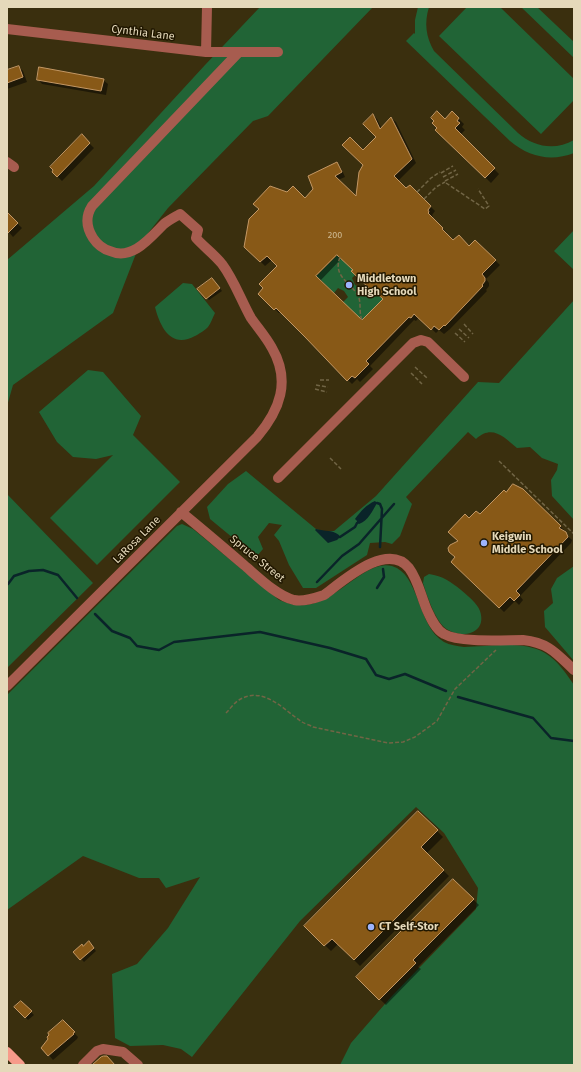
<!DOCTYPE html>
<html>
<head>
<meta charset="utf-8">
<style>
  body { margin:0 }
  #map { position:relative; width:581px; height:1072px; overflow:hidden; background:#3a2f0e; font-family:"Fira Sans",sans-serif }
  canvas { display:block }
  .frame { position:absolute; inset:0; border:8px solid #e5d9ba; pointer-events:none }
</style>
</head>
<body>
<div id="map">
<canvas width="581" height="1072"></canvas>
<div class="frame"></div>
</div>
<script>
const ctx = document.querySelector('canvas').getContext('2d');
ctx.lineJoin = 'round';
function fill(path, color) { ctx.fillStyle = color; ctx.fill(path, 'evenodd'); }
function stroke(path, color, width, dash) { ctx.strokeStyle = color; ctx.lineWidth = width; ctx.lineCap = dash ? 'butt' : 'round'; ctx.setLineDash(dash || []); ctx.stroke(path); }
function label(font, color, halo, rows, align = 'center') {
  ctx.font = font + ' "Fira Sans",sans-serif'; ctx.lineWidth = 3; ctx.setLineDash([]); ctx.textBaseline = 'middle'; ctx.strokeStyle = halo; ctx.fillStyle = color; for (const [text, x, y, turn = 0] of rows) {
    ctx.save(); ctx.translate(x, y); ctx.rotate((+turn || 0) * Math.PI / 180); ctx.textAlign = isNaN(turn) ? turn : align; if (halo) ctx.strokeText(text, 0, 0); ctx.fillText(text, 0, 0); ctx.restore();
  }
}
const green = new Path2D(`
  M260,7h113l-105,109 -15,5 -85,87 -19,24 -12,19 -24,62 -100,72 -6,21v-146l87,-74 111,-121z
  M418,7h11c-5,16 -3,30 5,44l84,82c16,14 37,18 56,7v13c-23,9 -45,4 -64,-12l-104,-100 8,-8 1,1v-14z
  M467,7h33l74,72v21l-33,34 -102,-98z
  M521,7h16l37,35v16z
  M574,230v40l-20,-19z
  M337,255l16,15 -2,1 4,4 -3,3 3,7 8,4 3,-3 4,4 2,-1 11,10 -23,24 -3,-8 -14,-13 5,-5 -4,-6 -6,-3 -4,5 -13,-13 -3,3 -4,-5z
  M183,283l9,1 23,29c-2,4 -4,10 -7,14 -3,3 -9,7 -13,9 -24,13 -35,-9 -40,-29z
  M574,300v220l-22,-24 -1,-16 6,-10 1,-6 -16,-6 -12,-11 -13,1c-13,-11 -25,-24 -41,-9l-8,-7 -62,65 6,7 -12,32 -8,8 -7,-2 -15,1 -3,12 -51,33h-13l-14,-23 -10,-24 -5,-6 8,-10 -13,-2 -11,14 5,12 -7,8 -46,-38 -3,-12 21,-23 18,-13 70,58 7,2h11l42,-35 102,-114 21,1z
  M88,370l15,2 38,44 -8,19 47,47 -83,83 -47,-47 63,-63 -17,4 -23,-2 -16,-15 -18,-30z
  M7,494l86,89 -86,85z
  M182,524l11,5 86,71c6,2 13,5 20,5 35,3 65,-47 93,-39 28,8 25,60 52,76 6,3 13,4 20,5 24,0 59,-7 81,6 12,7 21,20 29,32v380h-234l11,-22 40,-46 85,-88 2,-21 -34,-55 -28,-26 -116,114 -108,136 -11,-8 -18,-4 -33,1 -15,-8 -3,-64 25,-10 31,-36 32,-51 -34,11 -7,-10h-20l-56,-22 -76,54v-215l170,-169z
  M574,566l-1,84 1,11 -29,-34 -1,-16 9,-8 -2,-14 6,-11z
  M429,574c14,2 22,8 32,16 7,6 16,13 19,21 8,24 -21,29 -36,16 -9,-8 -17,-31 -21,-44l1,-6z`);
const water = new Path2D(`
  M375,501l2,2c-4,7 -9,18 -18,21l-2,-1v-2l-2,-2c6,-8 11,-14 20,-18z
  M316,529c10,3 15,0 23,6l1,2 -3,3 -9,3 -13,-13z`);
const shadow = new Path2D(`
  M19,67l4,4 4,11 -20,7v-18z
  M38,79l65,1 5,4 -2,11 -64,-11z
  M452,112l12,12 -2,3 3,3 -5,5 39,39 -8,9 -54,-53z
  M373,115l4,4 5,10 9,-11 5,4 20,41 -18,18 8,9 4,-4 25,25 -3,4 1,2 -1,1 15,15 -2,1 8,8 16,5 6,-6 25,24 -14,14 3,4v3l-3,4 1,1 -37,38 -6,5 -5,-4 -3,3 -17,-16 -3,4 -2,-1 -44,46 3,3 -13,13 -3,-3 -5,5 -71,-72 -2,1 -20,-19 19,-28 -6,-6 -7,6 -19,-19 59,-48 32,-36 4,5 4,9 -7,3 19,19 7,-34 -1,-14 14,-14zM342,258l12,12 -1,1 23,23 1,-1 7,6 -22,23 -42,-41z
  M82,136l12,12 -32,33 -9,-9z
  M7,213l15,15 -9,9 -6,-7z
  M214,281l8,10 -13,9 -10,-11z
  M522,490l43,41 -2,1 9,8 -1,3 -51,53 3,4 -4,5 -4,-4 -11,11 -52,-50 4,-4 3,-16 10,-23 11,-3 26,-22z
  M418,812l25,25 -17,17 23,22 -89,90 -22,-22 -7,7 -26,-25z
  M453,880l26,25 -61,62 3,2 -35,36 -29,-28z
  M88,942l8,9 -12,11 -9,-10z
  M21,1002l13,13 -6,5 -12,-13z
  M63,1021l15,16 -1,2 -24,21 -10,-12z`);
const stream = new Path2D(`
  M377,503l3,1 2,5 -2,38
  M340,537l15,-10 2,-4
  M317,582l25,-26 17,-12 35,-40
  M7,583l1,1 6,-8 15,-5 14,-1 15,5 19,23
  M377,588l7,-11 -1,-8
  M95,614l17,17 18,7 7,8 22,4 15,-8 86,-10 70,16 36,11 10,16 13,4 16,-5 41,17
  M458,697l75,21 18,20 23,3`);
const building = new Path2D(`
  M19,66l4,11 -16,6v-13z
  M39,67l65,12 -3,12 -64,-11z
  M437,111l8,8 7,-8 7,7 -2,3 3,2 -5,5 40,40 -10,10 -50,-48 2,-2 -5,-5 2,-2 -3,-3z
  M373,114l7,15 11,-12 21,42 -18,17 12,12 4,-3 21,21 -3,4 1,2 -1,1 15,15 -1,1 11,11 6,-5 10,11 6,-6 21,20 -14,14 3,4v3l-3,4 1,1 -38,40 -1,-1 -5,5 -5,-4 -3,4 -17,-16 -3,4 -2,-1 -43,44 3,3 -14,14 -3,-2 -5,5 -42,-44 -29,-29 -2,2 -16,-16 5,-6 -4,-4 18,-18 -10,-10 -7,6 -16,-15 5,-28 10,-10 -6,-5 17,-18 17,6 6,-6 12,12 8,-9 -5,-13 29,-14 5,10 -7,4 21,20 3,-24 4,-7 -21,-20 8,-8 13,13 13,-13 -13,-13zM337,255l16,15 -2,1 20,19 1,-1 11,10 -21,21 -46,-44z
  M82,134l8,9 -33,34 -5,-5 1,-2 -3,-3z
  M7,212l11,11 -11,11z
  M212,278l8,10 -14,11 -9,-10z
  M513,484l10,5 38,37 -2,2 7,4 2,5 -52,54 4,4 -6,6 -4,-4 -11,11 -48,-46 4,-5 -6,-5 -1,-4 2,-3 8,-4 -10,-9 17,-18 4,4 7,-7 4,3 24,-24 2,2z
  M418,811l20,19 -17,17 23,23 -90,90 -22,-21 -8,7 -20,-20z
  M453,879l21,20 -61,61 3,3 -37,37 -23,-23z
  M89,941l5,7 -14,12 -7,-8 9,-8 1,2z
  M21,1001l11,10 -7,7 -11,-11z
  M63,1020l12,12 -2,1 1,1 -26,22 -7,-8 7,-9 -1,-2 2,-2 -1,-2z
  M104,1056h3l8,9h-23l9,-8z`);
const path = new Path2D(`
  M441,173l12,-7
  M443,177l13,-7
  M445,181l13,-7
  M446,183l39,26 4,-3 -11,-17
  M417,192l14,-14 9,-6
  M424,199l12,-12 9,-5
  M340,257c-8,21 13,26 19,41 2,7 0,15 3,22
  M464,324l9,10
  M459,329l10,9
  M455,333l10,9
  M415,367l12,11
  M411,373l11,11
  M320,380h9
  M316,385l12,2
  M315,389l12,3
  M330,458l11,11
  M499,461l75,73
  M226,713c4,-4 8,-10 13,-13 24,-15 45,10 63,22 3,2 8,3 11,5l75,16 15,-1 12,-5 22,-16 18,-32 41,-39`);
const minor = new Path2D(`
  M7,29l199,23h72
  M206,52l1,-45
  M7,162l7,5
  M278,478l135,-135 8,-3 7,2 36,35
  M181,512c21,17 42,35 63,53 13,11 33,31 50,35 10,2 21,-2 30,-5 19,-14 63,-54 85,-27 9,12 12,28 18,42 4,9 9,20 17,24 16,9 60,6 79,6 26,3 33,13 51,30
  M7,686l250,-249c23,-27 34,-56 15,-89 -6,-11 -14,-20 -21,-30 -10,-18 -17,-38 -29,-54 -8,-10 -18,-17 -26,-26l2,-8 -18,-16c-5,3 -11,6 -16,10 -14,14 -32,37 -54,27 -7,-2 -13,-7 -17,-13 -7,-11 -8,-21 -1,-32l147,-154
  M83,1065l14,-14 6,-2 20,3 15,13`);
const major = new Path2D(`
  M7,1052l13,13`);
const markers = [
  [349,285,4,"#9db4fd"],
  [484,543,4,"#9db4fd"],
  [371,927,4,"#9db4fd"]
];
const numberNames = [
  ["200",335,235]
];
const streetNames = [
  ["Cynthia Lane",143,33,7],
  ["LaRosa Lane",137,540,-45],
  ["Spruce Street",257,559,39]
];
const poiNames = [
  ["Middletown",357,279],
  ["High School",357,292],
  ["Keigwin",492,537],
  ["Middle School",492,550],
  ["CT Self-Stor",379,927]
];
fill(green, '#216436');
fill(water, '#0a2429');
fill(shadow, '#0007');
stroke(stream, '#0a2429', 2.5);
fill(building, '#885917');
stroke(building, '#c39764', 1);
stroke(path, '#716545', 1.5, [4, 2]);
stroke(minor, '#a75c4f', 10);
stroke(major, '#f79b8a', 10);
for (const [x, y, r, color] of markers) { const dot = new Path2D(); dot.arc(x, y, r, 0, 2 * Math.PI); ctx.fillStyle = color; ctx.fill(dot); stroke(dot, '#201700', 1.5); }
label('9px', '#ceb991', null, numberNames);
label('11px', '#e5d9ba', '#201700', streetNames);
label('bold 11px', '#e5d9ba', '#201700', poiNames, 'left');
</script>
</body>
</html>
